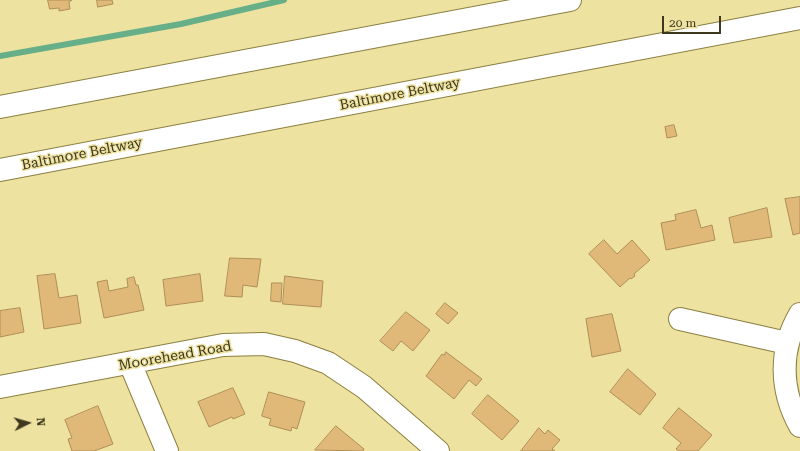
<!DOCTYPE html>
<html>
<head>
<meta charset="utf-8">
<style>
  body { margin:0 }
  #map { position:relative; width:800px; height:451px; overflow:hidden; background:#eee2a1; font-family:"Roboto Serif",serif }
  canvas { display:block }
  .north { position:absolute; left:8px; top:403px; width:40px; height:40px; -webkit-text-stroke:3px #eee2a1; paint-order:stroke; rotate:85deg; font-size:11px; font-weight:700; line-height:16px; text-align:center; color:#3d381e }
  .north::after { content:''; display:block; margin:auto; width:14px; height:18px; background:#3d381e; clip-path:polygon(50% 0,100% 100%,50% 72%,0 100%) }
  .scale { position:absolute; left:662px; top:16px; width:59px; height:18px; box-sizing:border-box; border:2px solid #3d381e; border-top:0; padding-left:5px; font-size:12px; line-height:14px; white-space:nowrap; color:#3d381e; -webkit-text-stroke:3px #eee2a1; paint-order:stroke }
</style>
</head>
<body>
<div id="map">
<canvas width="800" height="451"></canvas>
<div class="north">N</div>
<div class="scale">20 m</div>
</div>
<script>
const ctx = document.querySelector('canvas').getContext('2d');
ctx.lineJoin = 'round';
function stroke(path, color, width, dash) { ctx.strokeStyle = color; ctx.lineWidth = width; ctx.lineCap = dash ? 'butt' : 'round'; ctx.setLineDash(dash || []); ctx.stroke(path); }
function fill(path, color) { ctx.fillStyle = color; ctx.fill(path, 'evenodd'); }
function label(font, color, halo, rows, align = 'center') {
  ctx.font = font + ' "Roboto Serif",serif'; ctx.lineWidth = 3; ctx.setLineDash([]); ctx.textBaseline = 'middle'; ctx.strokeStyle = halo; ctx.fillStyle = color; for (const [text, x, y, turn = 0] of rows) {
    ctx.save(); ctx.translate(x, y); ctx.rotate((+turn || 0) * Math.PI / 180); ctx.textAlign = isNaN(turn) ? turn : align; if (halo) ctx.strokeText(text, 0, 0); ctx.fillText(text, 0, 0); ctx.restore();
  }
}
const stream = new Path2D(`
  M0,56l181,-32 103,-24`);
const building = new Path2D(`
  M48,0h24l-3,2 1,7 -11,2v-3l-9,1z
  M97,0h15l1,4 -15,3z
  M674,125l3,11 -10,2 -2,-11z
  M800,197v36l-7,2 -8,-36z
  M767,208l5,29 -38,6 -5,-25z
  M696,210l5,18 11,-3 3,15 -49,10 -5,-27 15,-3 -1,-5z
  M604,240l13,14 15,-14 18,20 -16,14 1,2 -4,3 -1,-1 -10,9 -31,-33z
  M230,258l31,1 -4,28 -14,-2 -1,12 -17,-1z
  M55,274l4,24 18,-3 4,28 -37,6 -7,-53z
  M200,274l3,27 -37,5 -3,-26z
  M285,276l38,5 -2,26 -38,-3z
  M134,277l2,8h2l6,25 -40,8 -7,-36 10,-2 2,11 19,-4 -1,-8z
  M272,283h10l-1,19 -10,-1z
  M445,303l13,10 -10,11 -12,-10z
  M20,308l4,24 -24,5v-26z
  M406,312l24,18 -17,21 -12,-10 -8,10 -13,-10z
  M612,314l9,37 -29,6 -6,-38z
  M446,352l36,27 -6,7 -7,-6 -15,19 -28,-23 16,-22 2,1z
  M628,369l28,25 -16,21 -30,-23z
  M233,388l12,26 -12,5 -1,-2 -23,10 -11,-25z
  M269,392l36,10 -8,27 -5,-2 -1,4 -22,-6 2,-6 -9,-3z
  M488,395l31,26 -17,19 -30,-26z
  M98,406l15,38 -19,7h-22l-4,-12 4,-1 -7,-18z
  M679,408l33,27 -14,16h-19l-3,-2 5,-6 -18,-15z
  M336,426l28,23 -1,2 -48,-1z
  M539,428l6,6 3,-4 12,10 -8,9 3,2h-34z`);
const minor = new Path2D(`
  M800,314c-21,36 -20,76 0,112
  M680,319l107,24
  M130,363l37,88
  M0,387l223,-42 41,-1 31,7 33,12 36,24 74,64`);
const motorway = new Path2D(`
  M0,107l570,-107
  M0,170l800,-152`);
const streetNames = [
  ["Baltimore Beltway",400,94,-11],
  ["Baltimore Beltway",82,154,-11],
  ["Moorehead Road",175,356,-10]
];
stroke(stream, '#67af89', 6);
fill(building, '#e0b979');
stroke(building, '#af8e56', 1);
stroke(minor, '#8b7f41', 24);
stroke(motorway, '#8b7f41', 24);
stroke(minor, '#fff', 22);
stroke(motorway, '#fff', 22);
label('14px', '#3d381e', '#eee2a1', streetNames);
</script>
</body>
</html>
